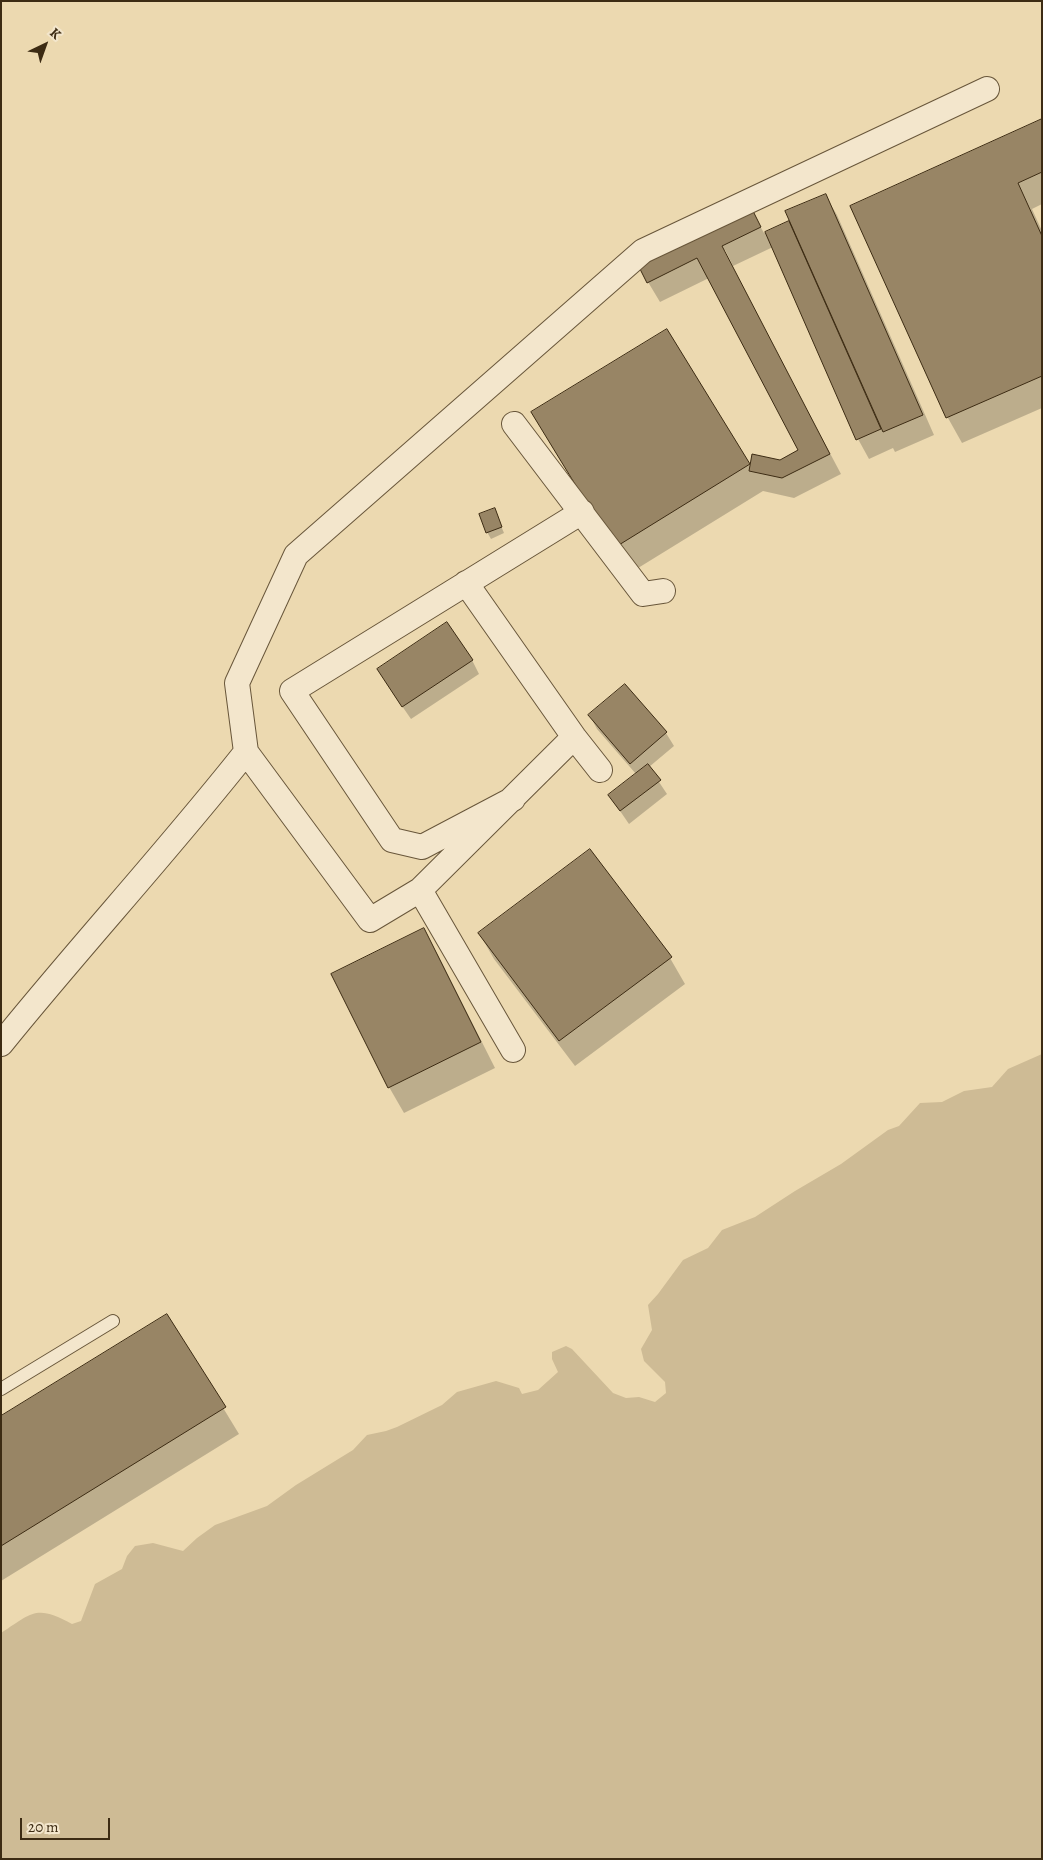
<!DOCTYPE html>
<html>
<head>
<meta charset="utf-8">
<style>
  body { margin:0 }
  #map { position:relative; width:1043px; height:1860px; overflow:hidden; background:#ecd9b0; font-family:Alegreya,serif }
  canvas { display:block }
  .frame { position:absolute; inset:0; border:2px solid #3c2b13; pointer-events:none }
  .north { position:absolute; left:20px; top:20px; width:50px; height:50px; -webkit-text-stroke:4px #f3e6cc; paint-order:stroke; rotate:42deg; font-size:14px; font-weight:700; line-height:20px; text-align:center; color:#3c2b13 }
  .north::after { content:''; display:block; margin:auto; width:18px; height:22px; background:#3c2b13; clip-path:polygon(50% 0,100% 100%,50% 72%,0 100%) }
  .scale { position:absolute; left:20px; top:1818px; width:90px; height:22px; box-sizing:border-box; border:2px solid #3c2b13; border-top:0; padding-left:6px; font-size:15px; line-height:18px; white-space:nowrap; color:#3c2b13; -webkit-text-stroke:4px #f3e6cc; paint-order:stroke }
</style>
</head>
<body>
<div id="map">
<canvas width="1043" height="1860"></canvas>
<div class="frame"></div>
<div class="north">K</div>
<div class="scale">20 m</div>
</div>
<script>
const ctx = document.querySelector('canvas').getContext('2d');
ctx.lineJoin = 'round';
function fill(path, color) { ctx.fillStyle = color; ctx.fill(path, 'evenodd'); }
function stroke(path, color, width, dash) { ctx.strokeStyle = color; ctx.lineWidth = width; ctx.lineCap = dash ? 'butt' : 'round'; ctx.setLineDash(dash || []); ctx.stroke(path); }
const green = new Path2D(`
  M1042,1054v805h-1041v-226c31,-20 35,-29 71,-9l9,-3 14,-37 27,-15 5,-13 8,-10 18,-3 30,8 14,-13 18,-13 52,-19 29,-21 57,-35 14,-15 19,-4 11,-4 45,-22 15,-13 39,-11 23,7 3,6 16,-4 20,-18 -6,-13v-7l14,-6 6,3 41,44 13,5 13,-1 16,5 11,-9 -1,-11 -21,-21 -3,-12 11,-19 -4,-25 10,-11 25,-34 25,-12 14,-18 33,-13 40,-26 46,-27 47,-34 11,-4 21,-23 22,-1 22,-11 28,-4 16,-18z`);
const shadow = new Path2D(`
  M1042,120v84l-10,5 10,22v177l-80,35 -14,-25 -96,-212z
  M825,195l12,20 97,220 -39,17 -2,-4 -24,11 -11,-20 -85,-192 -40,19 -8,-16h-3l119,224 -47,24 -31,-7 -133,82 -98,-160 134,-82 85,137 29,-7 19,-10 -90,-173 -49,24 -12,-20 104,-70 12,21 27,-11z
  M494,509l10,24 -13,6 -4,-7z
  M472,660l7,14 -68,45 -25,-36z
  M590,716l76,17 8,13 -25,21 18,27 -38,30 -20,-29 27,-21 -39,-45z
  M423,929l15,26 57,113 -91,45 -15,-26z
  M479,933l191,25 15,26 -110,82 -81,-107z
  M167,1316l72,118 -238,147v-163z`);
const building = new Path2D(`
  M1042,119v53l-24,11 24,53v140l-96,42 -96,-212z
  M826,194l97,221 -40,17 -98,-221z
  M753,211l8,16 -39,19 108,208 -48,24 -33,-7 3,-17 28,6 18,-10 -101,-192 -50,25 -8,-16z
  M789,221l92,208 -25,11 -91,-208z
  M667,329l83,135 -136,84 -83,-136z
  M495,508l7,19 -16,6 -7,-19z
  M447,622l26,38 -71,47 -25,-38z
  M625,684l42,48 -37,32 -42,-49z
  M648,764l13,16 -41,31 -12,-16z
  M590,849l82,108 -113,84 -81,-108z
  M424,928l57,114 -93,46 -57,-114z
  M167,1314l59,93 -225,139v-130z`);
const lane = new Path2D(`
  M1,1389l112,-68`);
const street = new Path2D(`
  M514,424l129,170 20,-3
  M466,583l108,154 26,33
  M513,799l-91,48 -30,-7 -100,-149 290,-179
  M420,890l154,-153
  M1,1044c80,-99 166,-192 245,-292
  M513,1050l-93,-160 -50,30 -124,-168 -9,-69 59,-128 347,-304 344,-162`);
fill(green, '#cebb95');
fill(shadow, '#0003');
fill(building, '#988565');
stroke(building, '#3c2b13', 1);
stroke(lane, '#68563a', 14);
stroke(street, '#68563a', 26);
stroke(lane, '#f3e6cc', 12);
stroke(street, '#f3e6cc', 24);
</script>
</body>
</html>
